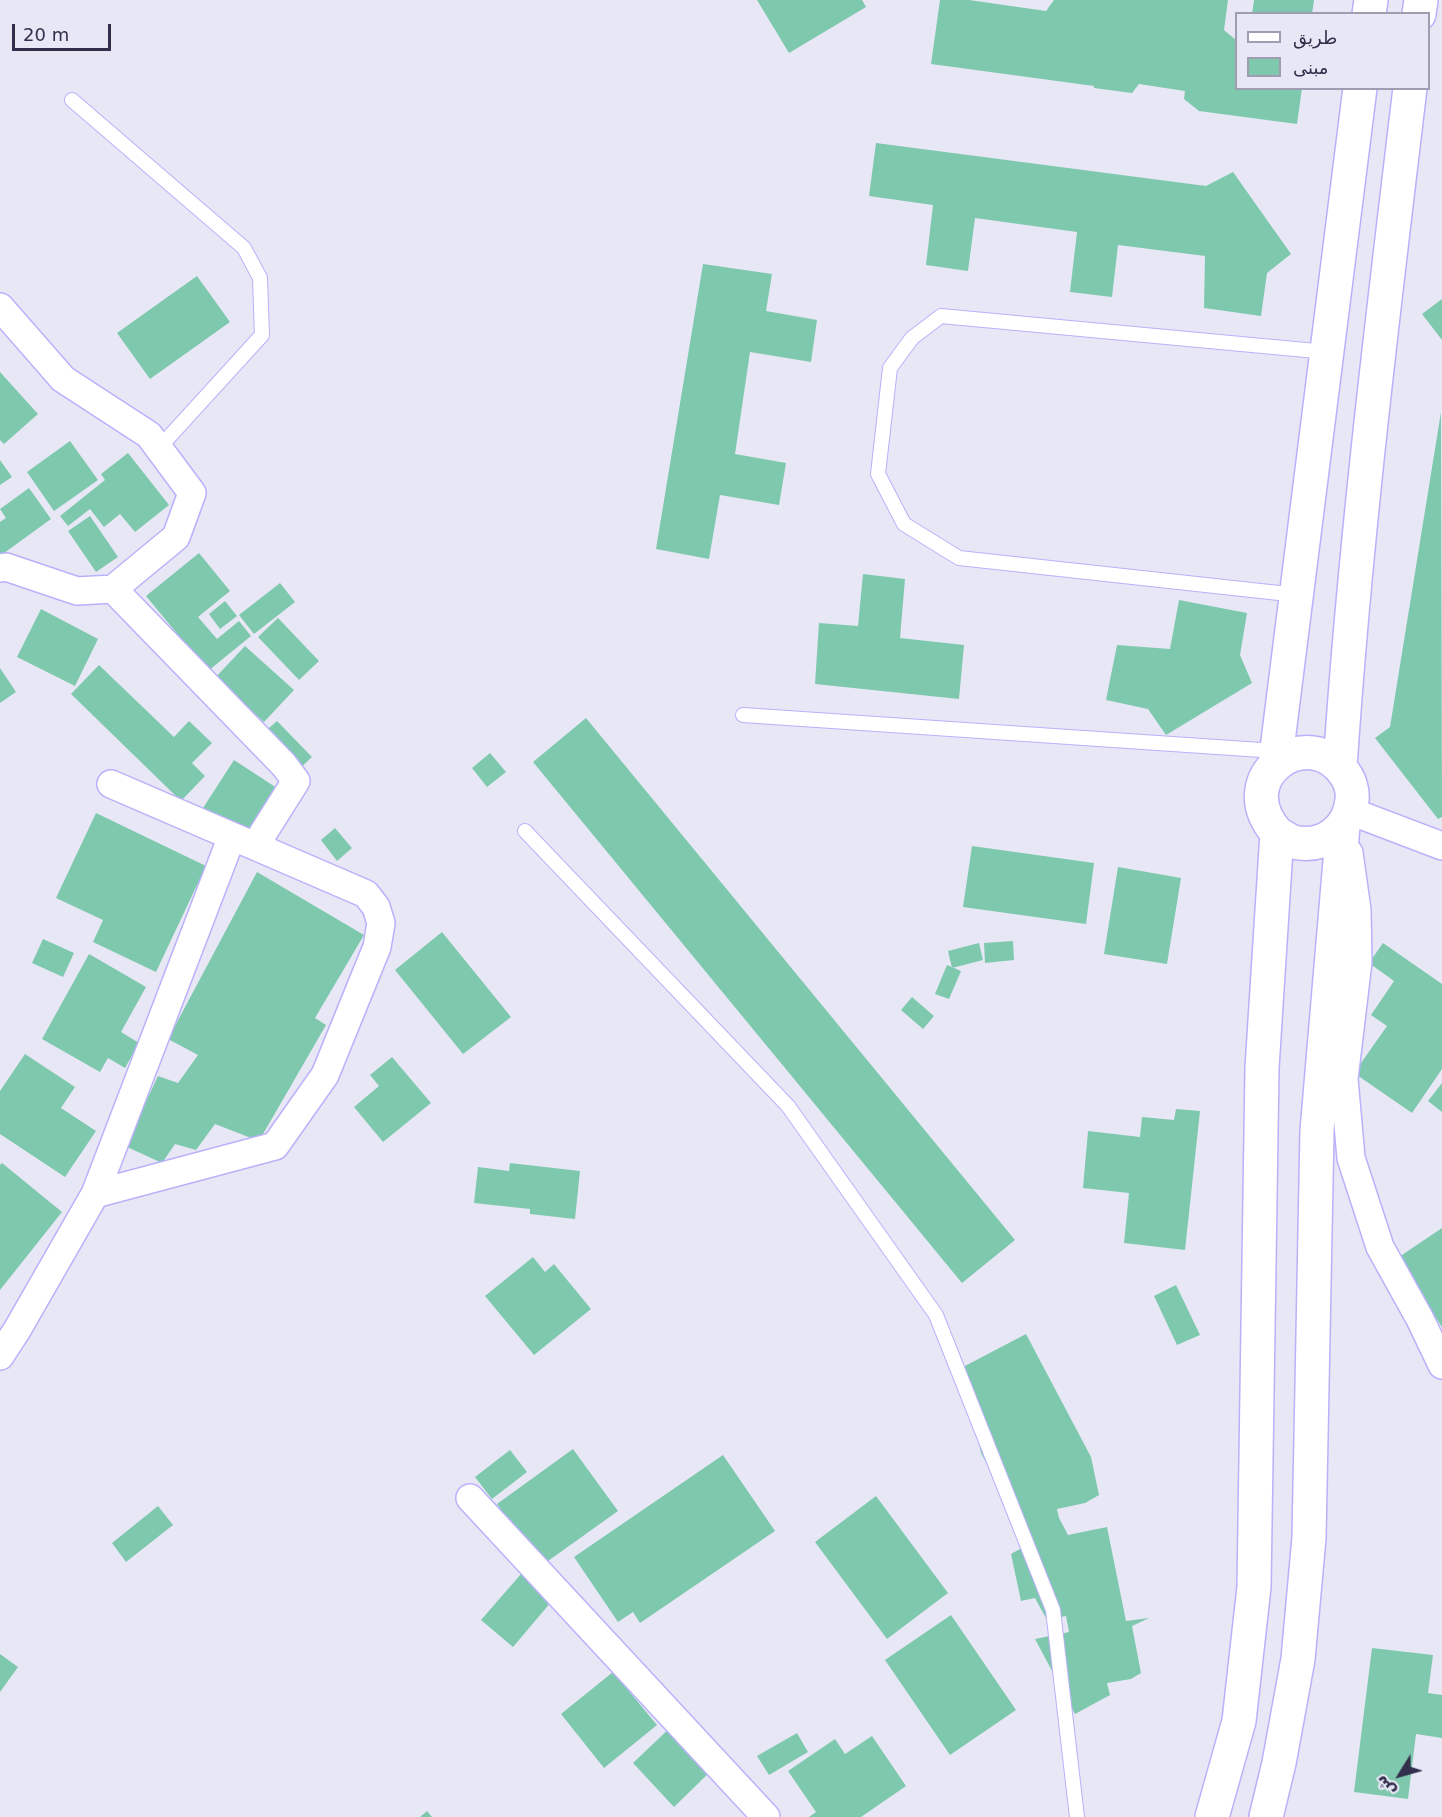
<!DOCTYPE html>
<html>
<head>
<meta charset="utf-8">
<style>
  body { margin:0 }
  #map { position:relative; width:1442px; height:1817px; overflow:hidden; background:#e8e7f6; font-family:"DejaVu Sans","Noto Naskh Arabic",sans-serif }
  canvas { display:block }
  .legend { position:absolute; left:1235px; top:12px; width:195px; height:78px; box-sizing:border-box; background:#e8e7f6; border:2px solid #9f9db2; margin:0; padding:8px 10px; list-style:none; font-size:18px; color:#322e4b }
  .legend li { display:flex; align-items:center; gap:12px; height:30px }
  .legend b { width:30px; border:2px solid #9f9db2 }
  .north { position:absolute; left:1370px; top:1745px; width:60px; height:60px; -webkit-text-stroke:4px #e8e7f6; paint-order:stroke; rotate:233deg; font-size:16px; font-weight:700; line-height:24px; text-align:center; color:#322e4b }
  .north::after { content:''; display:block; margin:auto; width:21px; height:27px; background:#322e4b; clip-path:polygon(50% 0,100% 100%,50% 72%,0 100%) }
  .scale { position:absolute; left:12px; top:24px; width:99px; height:27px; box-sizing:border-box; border:3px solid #322e4b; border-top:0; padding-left:8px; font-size:18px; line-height:21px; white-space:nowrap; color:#322e4b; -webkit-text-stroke:4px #e8e7f6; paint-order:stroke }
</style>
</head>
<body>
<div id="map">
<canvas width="1442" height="1817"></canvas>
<ul class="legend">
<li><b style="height:8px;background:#fff"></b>طريق</li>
<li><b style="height:16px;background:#7ec9ae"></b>مبنى</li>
</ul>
<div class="north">ش</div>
<div class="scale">20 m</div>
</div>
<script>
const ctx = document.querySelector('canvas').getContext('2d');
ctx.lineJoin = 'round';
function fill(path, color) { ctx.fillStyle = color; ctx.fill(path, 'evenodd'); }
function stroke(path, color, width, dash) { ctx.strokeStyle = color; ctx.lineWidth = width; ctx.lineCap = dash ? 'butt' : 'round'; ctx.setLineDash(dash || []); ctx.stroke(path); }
const building = new Path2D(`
  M757,0h105l4,7 -77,46z
  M940,0h29l77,11 8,-11h174l-4,30 12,10v48h66l-5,36 -98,-13 -15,-12 1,-8 -46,-7 -7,9 -38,-5v-2l-163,-22z
  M1254,0h60l-2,14h-60z
  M876,143l330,43 27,-14 58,82 -24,19 -6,43 -57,-8 1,-52 -87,-11 -6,52 -42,-5 7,-60 -102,-14 -7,53 -42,-6 7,-60 -64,-9z
  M703,264l69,10 -6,37 51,9 -6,42 -61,-10 -15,102 51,9 -7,42 -59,-10 -11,64 -53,-10z
  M197,276l33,46 -80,57 -33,-46z
  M1442,299v41l-20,-26z
  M0,372l38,42 -34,30 -4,-4z
  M1441,412l1,405 -4,2 -63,-81 15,-11z
  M70,441l28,39 -44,31 -27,-39z
  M128,453l41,52 -34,27 -15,-18 -16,13 -14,-18 -22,17 -8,-10 45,-36 -4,-6z
  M0,460l12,17 -12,8z
  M29,488l22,31 -51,37v-34l6,-4 -6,-9z
  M90,516l28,41 -22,15 -28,-41z
  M199,553l31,38 -32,26 19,22 22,-18 12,15 -43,35 -62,-75z
  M863,574l42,5 -5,59 64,7 -5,54 -144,-15 4,-61 39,3z
  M280,583l15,19 -41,32 -15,-19z
  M1179,600l68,13 -7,42 12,28 -86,52 -18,-26 -42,-9 11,-55 53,4z
  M225,601l12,15 -17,13 -11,-15z
  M41,609l57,30 -23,47 -58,-29z
  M278,618l41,43 -20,19 -41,-43z
  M245,646l49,44 -30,32 -49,-44z
  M99,665l75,72 15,-16 23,22 -20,20 13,13 -24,25 -110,-107z
  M0,668l16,24 -16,11z
  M586,718l429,522 -53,43 -429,-521z
  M277,721l35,36 -16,15 -35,-37z
  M490,753l16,19 -19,15 -15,-19z
  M234,760l49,32 -31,48 -49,-32z
  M96,813l110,53 -50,106 -63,-30 10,-22 -47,-22z
  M335,828l17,20 -15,13 -16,-21z
  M972,846l122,17 -8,61 -123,-17z
  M1118,867l63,11 -14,86 -63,-10z
  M257,872l107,63 -49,83 11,7 -67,116 -44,-17 -19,26 -21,-6 -13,19 -37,-17 33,-70 20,7 20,-28 -30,-16z
  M442,932l69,85 -48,37 -68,-84z
  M43,939l31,14 -11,24 -31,-14z
  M1013,941l1,19 -29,3 -1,-20z
  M979,943l4,17 -31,8 -4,-17z
  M1383,943l59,41v85l-30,44 -58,-40 33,-47 -16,-11 23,-34 -25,-18z
  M89,954l57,33 -25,45 18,11 -14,25 -17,-10 -8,14 -58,-33z
  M947,965l14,6 -12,28 -14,-5z
  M912,997l22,19 -11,13 -22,-19z
  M25,1054l50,33 -14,21 35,23 -31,46 -65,-43v-43z
  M392,1057l39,46 -48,39 -29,-35 25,-21 -9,-11z
  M1442,1083v29l-14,-11z
  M1176,1109l24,2 -15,139 -61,-7 5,-50 -46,-5 5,-57 52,6 2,-20 32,3z
  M2,1163l60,49 -62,78v-125z
  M510,1163l70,8 -5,48 -45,-5v-5l-56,-6 4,-36 31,4z
  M1442,1228v99l-46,-68z
  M533,1257l12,15 9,-8 37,45 -57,46 -49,-59z
  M1176,1285l24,50 -23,10 -23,-49z
  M1026,1334l65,123 8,38 -14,8 -28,6 2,9 9,17 39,-8 19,94 23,-3 -17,8 9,47 -10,6 -24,4 3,12 -35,19 -40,-75 34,-7 -3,-16 -19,4 -12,-22 -14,3 -10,-47 18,-10 -48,-91 -18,-86z
  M573,1449l45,62 -77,55 -44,-62z
  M510,1450l17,22 -35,27 -17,-22z
  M723,1455l52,76 -135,92 -7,-11 -15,10 -44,-65z
  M876,1496l72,97 -61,46 -72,-97z
  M158,1506l15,19 -47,37 -14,-19z
  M521,1574l31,27 -39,46 -32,-27z
  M951,1615l65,95 -66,45 -65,-95z
  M1372,1648l61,7 -5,38 14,2v43l-26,-4 -8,65 -54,-7z
  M0,1654l18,13 -18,25z
  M613,1672l44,53 -53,43 -43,-54z
  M674,1724l41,43 -41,40 -41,-44z
  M797,1733l11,19 -39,23 -12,-19z
  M872,1736l34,50 -45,31h-52l7,-5 -28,-41 47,-32 10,15z
  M427,1811l5,6h-12z`);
const lane = new Path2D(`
  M72,100l172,148 16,30 2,57 -103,113
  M1297,595l-338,-37 -55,-34 -26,-50 12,-106 22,-30 29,-22 386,36
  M743,715l533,36
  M525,831l263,275 148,209 117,295 24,207`);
const street = new Path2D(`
  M0,307l63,72 86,56 43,58 -16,44 -63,52 -36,2 -71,-24 -6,1
  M113,589l171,176 12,16 -41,65
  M1350,811l92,35
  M1349,853l8,57 1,52 -14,117 7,79 29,89 40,72 22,46
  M95,1194l180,-48 50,-71 52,-128 4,-24 -5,-16 -10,-13 -255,-110
  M0,1356l17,-26 78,-136 137,-358
  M470,1498l296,319`);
const secondary = new Path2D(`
  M1369,14l2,-14
  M1419,14l2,-14
  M1275,765l85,-677
  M1340,767c15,-227 43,-453 70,-679
  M1212,1817l27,-96 15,-134 8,-519 15,-235c-50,-57 33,-112 68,-59 5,7 8,17 7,26 -3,30 -29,49 -59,42 -5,-2 -11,-6 -16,-9
  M1266,1817l13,-54 19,-104 11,-121 8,-407 26,-305`);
fill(building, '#7ec9ae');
stroke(lane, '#bab1fa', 16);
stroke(street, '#bab1fa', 30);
stroke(secondary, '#bab1fa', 36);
stroke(lane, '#fff', 14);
stroke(street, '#fff', 27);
stroke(secondary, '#fff', 33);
</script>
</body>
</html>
